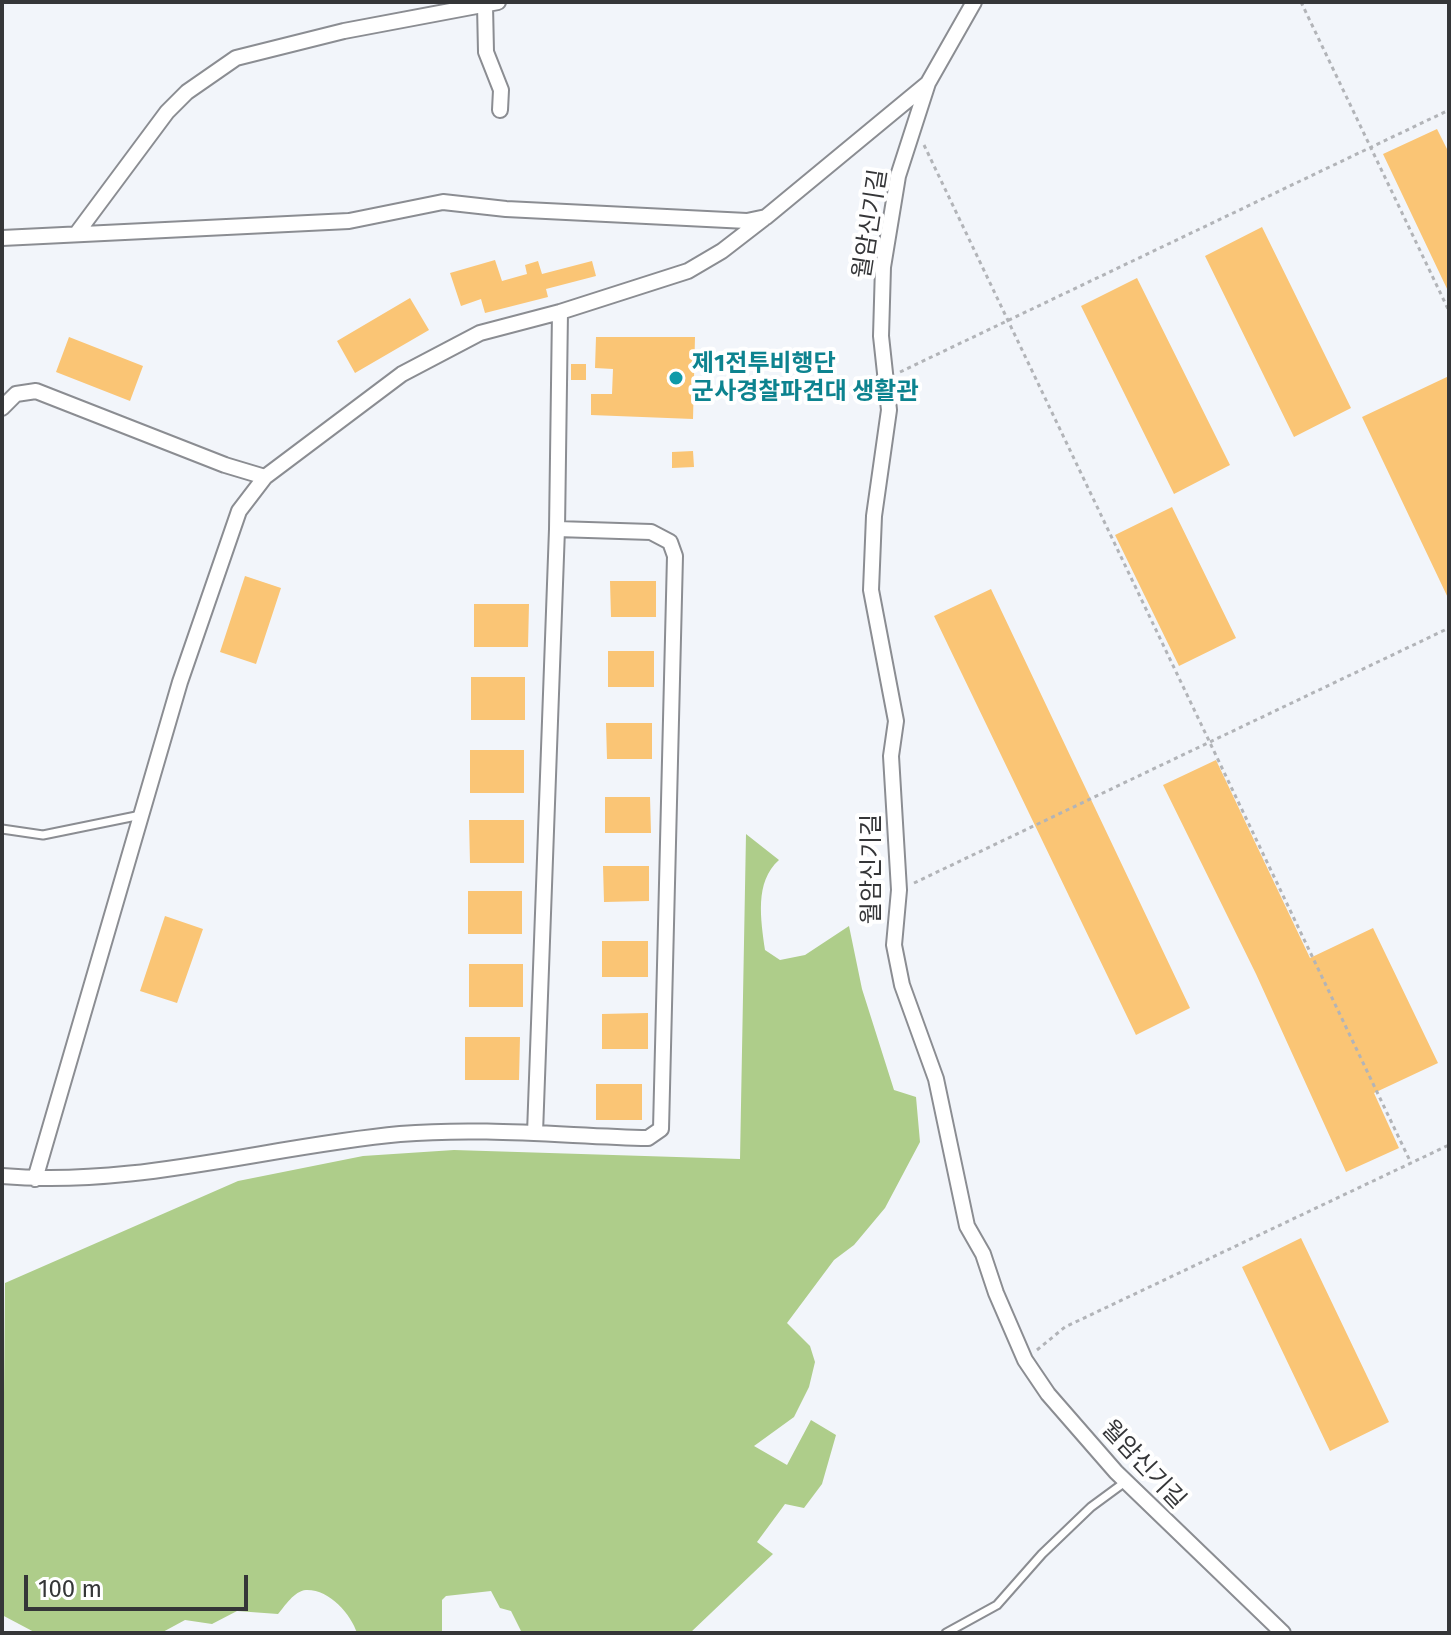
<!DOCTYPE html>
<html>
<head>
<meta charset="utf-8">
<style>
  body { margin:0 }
  #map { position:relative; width:1451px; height:1635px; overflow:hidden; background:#f2f5fa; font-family:"Fira Sans",sans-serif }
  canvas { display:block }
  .frame { position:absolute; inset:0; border:4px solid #353638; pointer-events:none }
  .scale { position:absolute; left:24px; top:1575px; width:224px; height:36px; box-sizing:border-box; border:4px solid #353638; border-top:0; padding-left:10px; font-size:24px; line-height:28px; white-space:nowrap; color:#353638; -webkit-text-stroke:6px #fff; paint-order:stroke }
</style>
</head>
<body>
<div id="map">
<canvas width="1451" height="1635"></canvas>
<div class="frame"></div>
<div class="scale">100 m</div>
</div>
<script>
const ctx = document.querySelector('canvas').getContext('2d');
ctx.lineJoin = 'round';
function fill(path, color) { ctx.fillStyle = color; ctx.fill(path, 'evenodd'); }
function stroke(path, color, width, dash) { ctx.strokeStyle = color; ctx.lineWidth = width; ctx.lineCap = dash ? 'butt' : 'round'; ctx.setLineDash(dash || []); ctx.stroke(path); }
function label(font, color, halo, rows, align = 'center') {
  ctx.font = font + ' "Fira Sans","Noto Sans KR",sans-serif'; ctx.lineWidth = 8; ctx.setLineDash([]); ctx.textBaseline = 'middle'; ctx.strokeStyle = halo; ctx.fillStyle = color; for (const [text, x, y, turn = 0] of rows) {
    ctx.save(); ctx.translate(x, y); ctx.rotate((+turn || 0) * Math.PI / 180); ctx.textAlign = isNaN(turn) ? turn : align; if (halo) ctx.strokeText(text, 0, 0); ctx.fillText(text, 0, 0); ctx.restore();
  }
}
const green = new Path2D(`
  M746,834l33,26c-25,22 -18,60 -14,90l15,10 25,-5 44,-29 13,63 32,101 22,7 4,45 -35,66 -31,37 -20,15 -47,63 23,23 5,16 -6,25 -15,30 -40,29 33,19 24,-45 25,15 -14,49 -18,24 -19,-4 -28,38 16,12 -83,79h-168l-11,-22 -11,-3 -9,-17 -45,5 -4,4v33h-85c-6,-19 -28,-44 -51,-43 -12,1 -21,16 -28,24l-41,-3 -25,13 -27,-4 -24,13h-125l-34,-18 3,-332 233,-102 125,-25 91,-6 286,9z`);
const building = new Path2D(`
  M1437,129l12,24v140l-66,-139z
  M1262,227l89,181 -57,29 -89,-181z
  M495,260l7,21 25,-7 -2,-9 13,-4 4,13 50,-13 4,15 -50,13 2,8 -63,16 -4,-14 -20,7 -11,-33z
  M1137,278l93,187 -56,29 -93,-188z
  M410,298l19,32 -74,43 -18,-32z
  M69,337l74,29 -13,35 -74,-29z
  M596,337h99l-2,82 -102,-4v-21h21l1,-25 -18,-1z
  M571,364h15v16h-15z
  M1449,376v224l-87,-183z
  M693,451l1,16 -22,1v-16z
  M1172,507l64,131 -57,28 -64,-131z
  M245,576l36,12 -25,76 -36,-12z
  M610,581h46v36h-45z
  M991,589l199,419 -54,27 -202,-419z
  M474,604h55l-1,43h-54z
  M608,651h46v36h-46z
  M471,677h54v43h-54z
  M606,723h46v36h-45z
  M470,750h54v43h-54z
  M1216,760l94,198 63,-30 65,135 -64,30 25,55 -53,24 -90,-198 -93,-189z
  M605,797h45l1,36h-46z
  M469,820h55v43h-54z
  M603,866h46v35l-45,1z
  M468,891h54v43h-54z
  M165,916l38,13 -26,74 -37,-12z
  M602,941h46v36h-46z
  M469,964h54v43h-54z
  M648,1013v36h-46v-35z
  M465,1037h55l-1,43h-54z
  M596,1084h46v36h-46z
  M1301,1238l88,184 -59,29 -88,-184z`);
const path = new Path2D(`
  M1301,2l148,309
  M924,145l487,1018
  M900,372l549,-262
  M914,883l535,-255
  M1037,1350l28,-23 384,-182`);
const lane = new Path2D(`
  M2,829l41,6 98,-20
  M946,1633l51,-28 45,-51 49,-47 34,-25`);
const street = new Path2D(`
  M974,2l-46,81 -30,93 -15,91 -2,69 8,74 -15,106 -3,74 25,131 -5,35 8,134 -5,55 8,40 34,94 31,147 16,28 13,39 29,67 23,34 68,78 167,161
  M485,5l1,47 15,38 -1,20
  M77,233l90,-121 20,-20 49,-34 108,-27 154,-29
  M2,238l347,-17 94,-19 63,7 241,12 19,-4 161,-133
  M2,408l14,-14 20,-3 189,74 40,12
  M535,1133l22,-604 3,-217
  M2,1176c131,12 267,-30 398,-42 83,-7 166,2 248,4l13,-9 14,-573 -5,-14 -19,-10 -94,-3
  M35,1179l145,-497 59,-171 26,-34 137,-103 78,-41 80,-21 128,-41 34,-20 44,-34`);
const markers = [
  [676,378,8,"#0f9aa8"]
];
const streetNames = [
  ["월암신기길",871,224,-81],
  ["월암신기길",872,869,-90],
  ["월암신기길",1143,1465,47]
];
const cultureNames = [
  ["제1전투비행단",692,364],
  ["군사경찰파견대 생활관",692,392]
];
fill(green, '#aecd8a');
fill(building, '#fac575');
stroke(lane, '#8b8d92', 11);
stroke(street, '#8b8d92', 18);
stroke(path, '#b2b4b8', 3, [4, 4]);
stroke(lane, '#fff', 7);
stroke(street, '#fff', 14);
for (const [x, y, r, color] of markers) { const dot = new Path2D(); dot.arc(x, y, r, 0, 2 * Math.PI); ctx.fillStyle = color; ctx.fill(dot); stroke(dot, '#fff', 3); }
label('24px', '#353638', '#fff', streetNames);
label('bold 24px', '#0d838f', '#fff', cultureNames, 'left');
</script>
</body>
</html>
